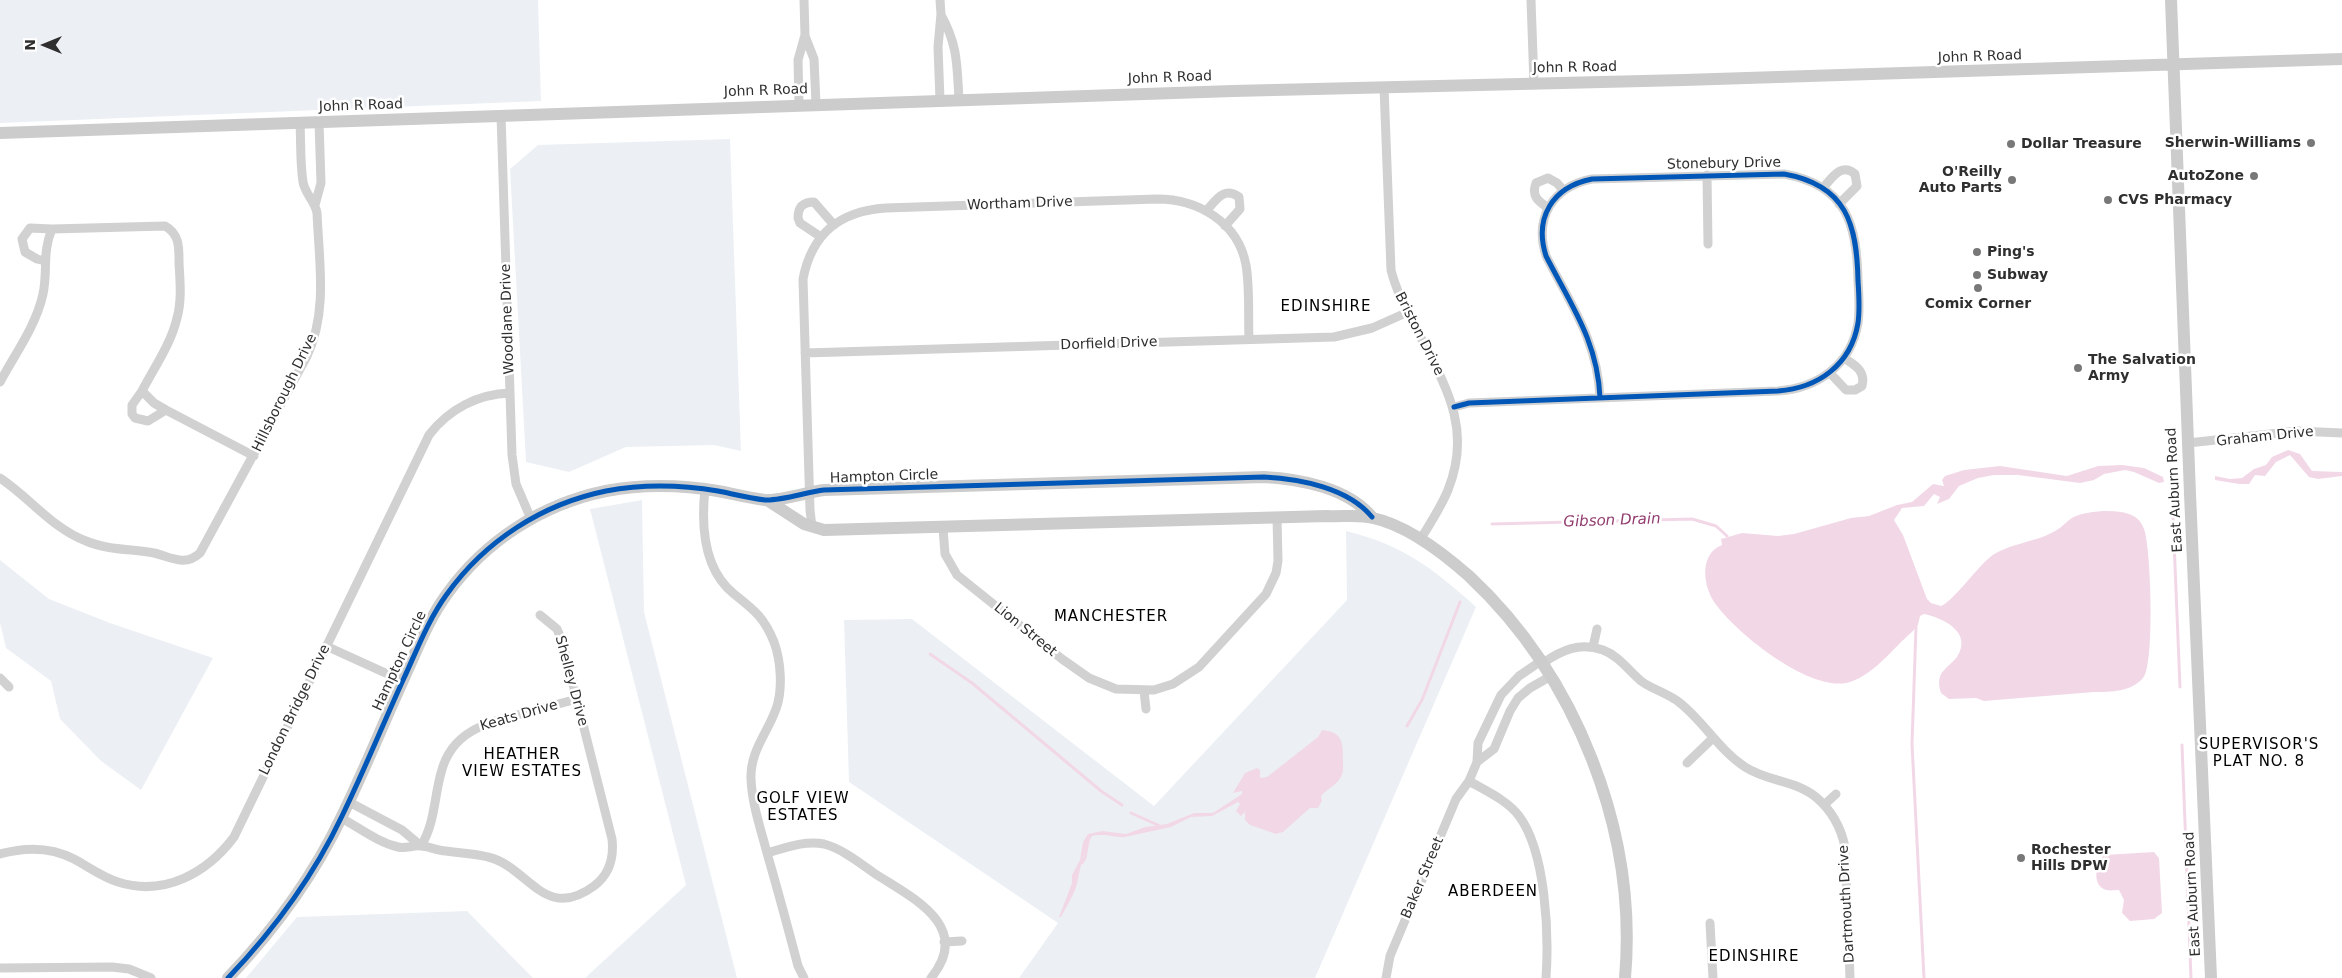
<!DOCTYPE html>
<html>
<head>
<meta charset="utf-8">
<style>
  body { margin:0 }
  #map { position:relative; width:2342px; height:978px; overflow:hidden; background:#fff; font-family:"DejaVu Sans",sans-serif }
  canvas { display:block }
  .north { position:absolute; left:20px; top:20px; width:50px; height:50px; -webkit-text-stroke:4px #fff; paint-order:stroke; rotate:270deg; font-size:14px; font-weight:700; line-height:20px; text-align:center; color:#2f2f2f }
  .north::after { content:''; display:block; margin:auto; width:18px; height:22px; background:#2f2f2f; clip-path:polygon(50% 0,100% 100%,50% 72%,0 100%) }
</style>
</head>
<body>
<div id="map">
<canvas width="2342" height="978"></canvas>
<div class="north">N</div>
</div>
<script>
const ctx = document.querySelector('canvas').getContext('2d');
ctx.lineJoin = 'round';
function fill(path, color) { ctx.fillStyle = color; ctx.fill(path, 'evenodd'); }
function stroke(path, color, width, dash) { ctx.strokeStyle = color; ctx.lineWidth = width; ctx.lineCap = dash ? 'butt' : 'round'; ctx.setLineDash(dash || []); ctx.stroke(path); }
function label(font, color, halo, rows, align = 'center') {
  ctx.font = font + ' "DejaVu Sans",sans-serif'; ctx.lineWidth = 5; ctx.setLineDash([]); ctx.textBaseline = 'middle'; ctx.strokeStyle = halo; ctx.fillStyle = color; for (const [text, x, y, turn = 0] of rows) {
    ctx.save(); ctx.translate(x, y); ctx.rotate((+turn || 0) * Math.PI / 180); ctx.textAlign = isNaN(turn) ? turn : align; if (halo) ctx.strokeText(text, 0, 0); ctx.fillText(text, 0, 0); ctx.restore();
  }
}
const green = new Path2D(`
  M0,0h538l3,101 -541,22z
  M730,139l11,312 -27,-6 -88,2 -57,25 -43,-10 -16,-293 28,-24z
  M642,500l2,112 93,366h-152l101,-93 -96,-376z
  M1346,531c57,14 87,37 130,76l-161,371h-296l39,-55 -209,-141 -5,-162 68,-1 242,187 193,-206z
  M0,560l49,39 61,24 103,35 -72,132 -40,-29 -41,-42 -9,-38 -45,-33 -6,-25z
  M467,911l66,67h-287l51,-61z`);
const water = new Path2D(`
  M2288,450l12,4 12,17 30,1v4l-24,3 -9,-2 -19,-22 -14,7 -11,14 -10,-1 -6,9h-10l-24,-4v-4l15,3 12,-1 12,-9 12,-4 6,-8z
  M2122,465l22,3 19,9 1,5 -5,1 -25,-11 -9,-2 -21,4 -10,6 -14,3 -62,-8h-24l-16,3 -19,8 -10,13 -12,5 3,-7 -6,-3 -10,12 -22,2 -8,12 9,15 24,64 4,4 10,3c10,-3 36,-38 48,-48 18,-15 46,-15 66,-27 8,-4 13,-12 21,-15 15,-5 38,-7 53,-2 8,3 12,7 15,15 7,17 11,138 -1,149 -12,14 -32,14 -49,14l-110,9 -8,-3 -27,1 -8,-6c-2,-6 -3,-13 0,-19 4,-6 11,-11 16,-17 16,-25 -14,-39 -33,-43l-4,2 -2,9 -6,7c-19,16 -37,42 -62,50 -38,12 -111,-47 -133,-76 -14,-17 -19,-52 5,-61l-1,-6 21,-6 36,3 16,-2 57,-16 18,-2 28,-11 15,-3 21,-18 11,2 -2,-6 3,-4 19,-6 36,-4 67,10 31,-10z
  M1322,730c22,2 21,14 21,31 0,6 1,10 -2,16 -4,8 -14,12 -20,19l1,5 -4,7h-8l-27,24 -7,2 -26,-9 -5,-5v-8l-4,4 -5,-5 4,-7 -2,-2 -26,14 -21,1 -20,10 -46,10c-13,1 -17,-4 -33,-1 -8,14 -12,32 -15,48 -3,11 -11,23 -16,33h-2l13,-34v-8l8,-15 3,-18 5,-8 14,-3 24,3 19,-7 22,-3 27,-11h19l29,-19v-3l-9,2 12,-20 12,-5 3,2v8l7,-1 51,-40z
  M2154,852l5,6 3,55 -8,6 -24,2 -8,-8 2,-13 -5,-10c-4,0 -9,1 -13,0 -15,-5 -10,-27 -2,-35z`);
const stream = new Path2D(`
  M2173,517l7,170
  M1492,524l200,-5 24,7 11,10
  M1916,627l-4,117 12,234
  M930,654l42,29 129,108 21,14
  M1407,726l15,-26 38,-98
  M2182,745l9,233
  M1131,813l29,13
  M1082,863l3,-5 3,-17`);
const street = new Path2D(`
  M940,0l1,14 -3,33 2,53
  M1531,0l3,84
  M941,15c17,30 16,51 18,85
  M805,36l9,23 2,45
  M1384,87l7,183c6,24 18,44 29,66 27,52 52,94 28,154 -7,17 -18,34 -28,50
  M799,105l-1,-45 7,-25 -1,-35
  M501,115l11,340 4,29 15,35
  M1707,175l1,69
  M1823,188c9,-10 18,-26 32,-14l2,12 -18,18
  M315,205l6,-22 -2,-61
  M1548,208c-10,-7 -17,-12 -12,-25l12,-5 9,5 6,7
  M1207,210c9,-10 17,-24 32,-13l1,12 -15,17
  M821,237l-21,-14 -2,-5c0,-11 5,-16 16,-16l20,23
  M45,261l-8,-2 -12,-7 -3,-13 8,-11 22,1
  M805,353l529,-16 38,-9 36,-16
  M1830,373l16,17h9l7,-4c4,-15 -7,-21 -18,-28
  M0,382c15,-28 36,-56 43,-88 5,-23 -1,-42 9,-65l113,-3c15,8 14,23 14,37 1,18 3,37 -2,55 -6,26 -23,50 -35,73l12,12 12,7 88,46
  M142,391l-10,14v9l3,4 13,3 18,-11
  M1454,407l15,-4 309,-12c40,-3 73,-26 80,-68 2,-14 1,-28 0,-42 -1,-56 -11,-96 -74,-107l-192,5c-40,8 -58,39 -46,77 25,49 52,86 54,142
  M2188,443l109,-12 45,2
  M0,478c29,19 53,51 86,63 21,9 46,8 68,12 17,4 31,14 46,0l107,-197c21,-44 12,-95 10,-143 -2,-12 -12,-19 -14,-31 -3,-19 -2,-40 -3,-59
  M705,489c-4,37 -2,80 29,105 20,16 30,23 40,48 7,19 9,48 2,67 -9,25 -26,42 -25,70 1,25 10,51 16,74 11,38 21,75 31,113l6,12
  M812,527l-2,-17 -7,-231c9,-46 37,-68 83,-71l271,-9c41,0 81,23 89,66 4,24 2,50 3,74
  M943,528l2,26 12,21 105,84 27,19 27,11 38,1 19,-6 26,-17 67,-73 10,-21 2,-12 -1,-44
  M326,646l77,35
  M1593,647l4,-18
  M1543,663c19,-13 36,-21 60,-13 16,6 25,20 38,31 12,9 27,12 39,22 24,19 39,47 65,64 23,15 51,13 72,31 15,13 24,30 28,49l5,131
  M0,678l9,9
  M1144,691l2,18
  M1477,762l17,-13 16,-38 8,-13 12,-10 21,-12
  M1687,763l26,-25
  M1469,781c17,10 38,19 50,35 27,36 30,118 27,162
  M349,802l53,28 19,16
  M1824,805l12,-11
  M341,818c19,10 36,24 57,29 8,2 15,-2 23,-1 6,0 12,3 18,4 16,3 33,3 49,7 40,9 56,66 106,29 16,-12 20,-29 18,-47l-50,-198 -5,-12 -17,-14
  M421,846c14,-23 13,-48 20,-73 10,-41 44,-50 80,-59 19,-5 37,-10 56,-15
  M767,853c18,-5 38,-13 57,-9 19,5 37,20 53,31 36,23 96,52 54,103
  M0,854c25,-7 51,-7 74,5 15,8 28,18 44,23 46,15 89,-9 116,-45l195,-402c20,-26 49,-41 81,-42
  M1710,923l3,55
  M944,942l18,-1
  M0,968l112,-1 17,2 22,9
  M1386,978l4,-22 66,-157 13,-18 8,-19 1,-19 23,-48 18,-19 22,-15`);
const secondary = new Path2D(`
  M2171,0l19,494 21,484
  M0,133l1233,-42 451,-11 658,-21
  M767,500l37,24 20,6 503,-14c15,1 32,-2 46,2 33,7 71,36 96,58 107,100 169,255 156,402
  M228,978c45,-47 86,-103 114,-162 22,-45 41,-92 62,-138 13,-28 24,-58 43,-84 38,-53 95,-90 159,-103 37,-7 76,-6 112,0 15,3 31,7 47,9 16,1 42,-8 59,-10l440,-13c37,2 84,11 108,40`);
const cycleway = new Path2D(`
  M1454,407l15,-4 309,-12c40,-3 73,-26 80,-68 2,-14 1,-28 0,-42 -1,-56 -11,-96 -74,-107l-192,5c-40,8 -58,39 -46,77 25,49 52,86 54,142
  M228,978c45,-47 86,-103 114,-162 22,-45 41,-92 62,-138 13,-28 24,-58 43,-84 38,-53 95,-90 159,-103 37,-7 76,-6 112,0 15,3 31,7 47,9 16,1 42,-8 59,-10l440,-13c37,2 84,11 108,40`);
const markers = [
  [2311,143,5,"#787878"],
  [2011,144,5,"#787878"],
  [2254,176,5,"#787878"],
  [2012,180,5,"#787878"],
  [2108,200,5,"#787878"],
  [1977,252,5,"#787878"],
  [1977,275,5,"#787878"],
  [1978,288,5,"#787878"],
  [2078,368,5,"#787878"],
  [2021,858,5,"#787878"]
];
const streetNames = [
  ["John R Road",1980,57,-2],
  ["John R Road",1575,68,-1],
  ["John R Road",1170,78,-2],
  ["John R Road",766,91,-2],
  ["John R Road",361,106,-2],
  ["Stonebury Drive",1724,164,-1],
  ["Wortham Drive",1020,204,-2],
  ["Woodlane Drive",508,319,-92],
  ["Briston Drive",1419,334,63],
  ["Dorfield Drive",1109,344,-2],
  ["Hillsborough Drive",285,393,-64],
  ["Graham Drive",2265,437,-6],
  ["Hampton Circle",884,477,-2],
  ["East Auburn Road",2175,490,-93],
  ["Lion Street",1025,630,39],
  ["Hampton Circle",400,661,-65],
  ["Shelley Drive",571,681,75],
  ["London Bridge Drive",295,710,-64],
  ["Keats Drive",519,716,-16],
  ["Baker Street",1423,878,-67],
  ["East Auburn Road",2193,894,-93],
  ["Dartmouth Drive",1847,904,-93]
];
const poiNames = [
  ["Sherwin-Williams",2301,143,"right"],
  ["Dollar Treasure",2021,144],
  ["O'Reilly",2002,172,"right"],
  ["Auto Parts",2002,188,"right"],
  ["AutoZone",2244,176,"right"],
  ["CVS Pharmacy",2118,200],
  ["Ping's",1987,252],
  ["Subway",1987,275],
  ["Comix Corner",1978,304,"center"],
  ["The Salvation",2088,360],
  ["Army",2088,376],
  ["Rochester",2031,850],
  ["Hills DPW",2031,866]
];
const neighbourhoodNames = [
  ["EDINSHIRE",1326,307],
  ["MANCHESTER",1111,617],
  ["SUPERVISOR'S",2259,745],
  ["PLAT NO. 8",2259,762],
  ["HEATHER",522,755],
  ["VIEW ESTATES",522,772],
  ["GOLF VIEW",803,799],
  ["ESTATES",803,816],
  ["ABERDEEN",1493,892],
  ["EDINSHIRE",1754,957]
];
const waterNames = [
  ["Gibson Drain",1612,521,-2]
];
fill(green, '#ecf0f5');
fill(water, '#f2d8e7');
stroke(stream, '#f2d8e7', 3);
stroke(street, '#d1d1d1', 9);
stroke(secondary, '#ccc', 12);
stroke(cycleway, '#0057b8', 5);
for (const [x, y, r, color] of markers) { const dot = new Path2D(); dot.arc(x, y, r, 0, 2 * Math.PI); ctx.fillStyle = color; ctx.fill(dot); stroke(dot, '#fff', 2); }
label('14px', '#2f2f2f', '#fff', streetNames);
label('bold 14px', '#2f2f2f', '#fff', poiNames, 'left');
ctx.letterSpacing = '1px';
label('15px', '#000', '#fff', neighbourhoodNames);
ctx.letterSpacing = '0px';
label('italic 15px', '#923c6e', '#fff', waterNames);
</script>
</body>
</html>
